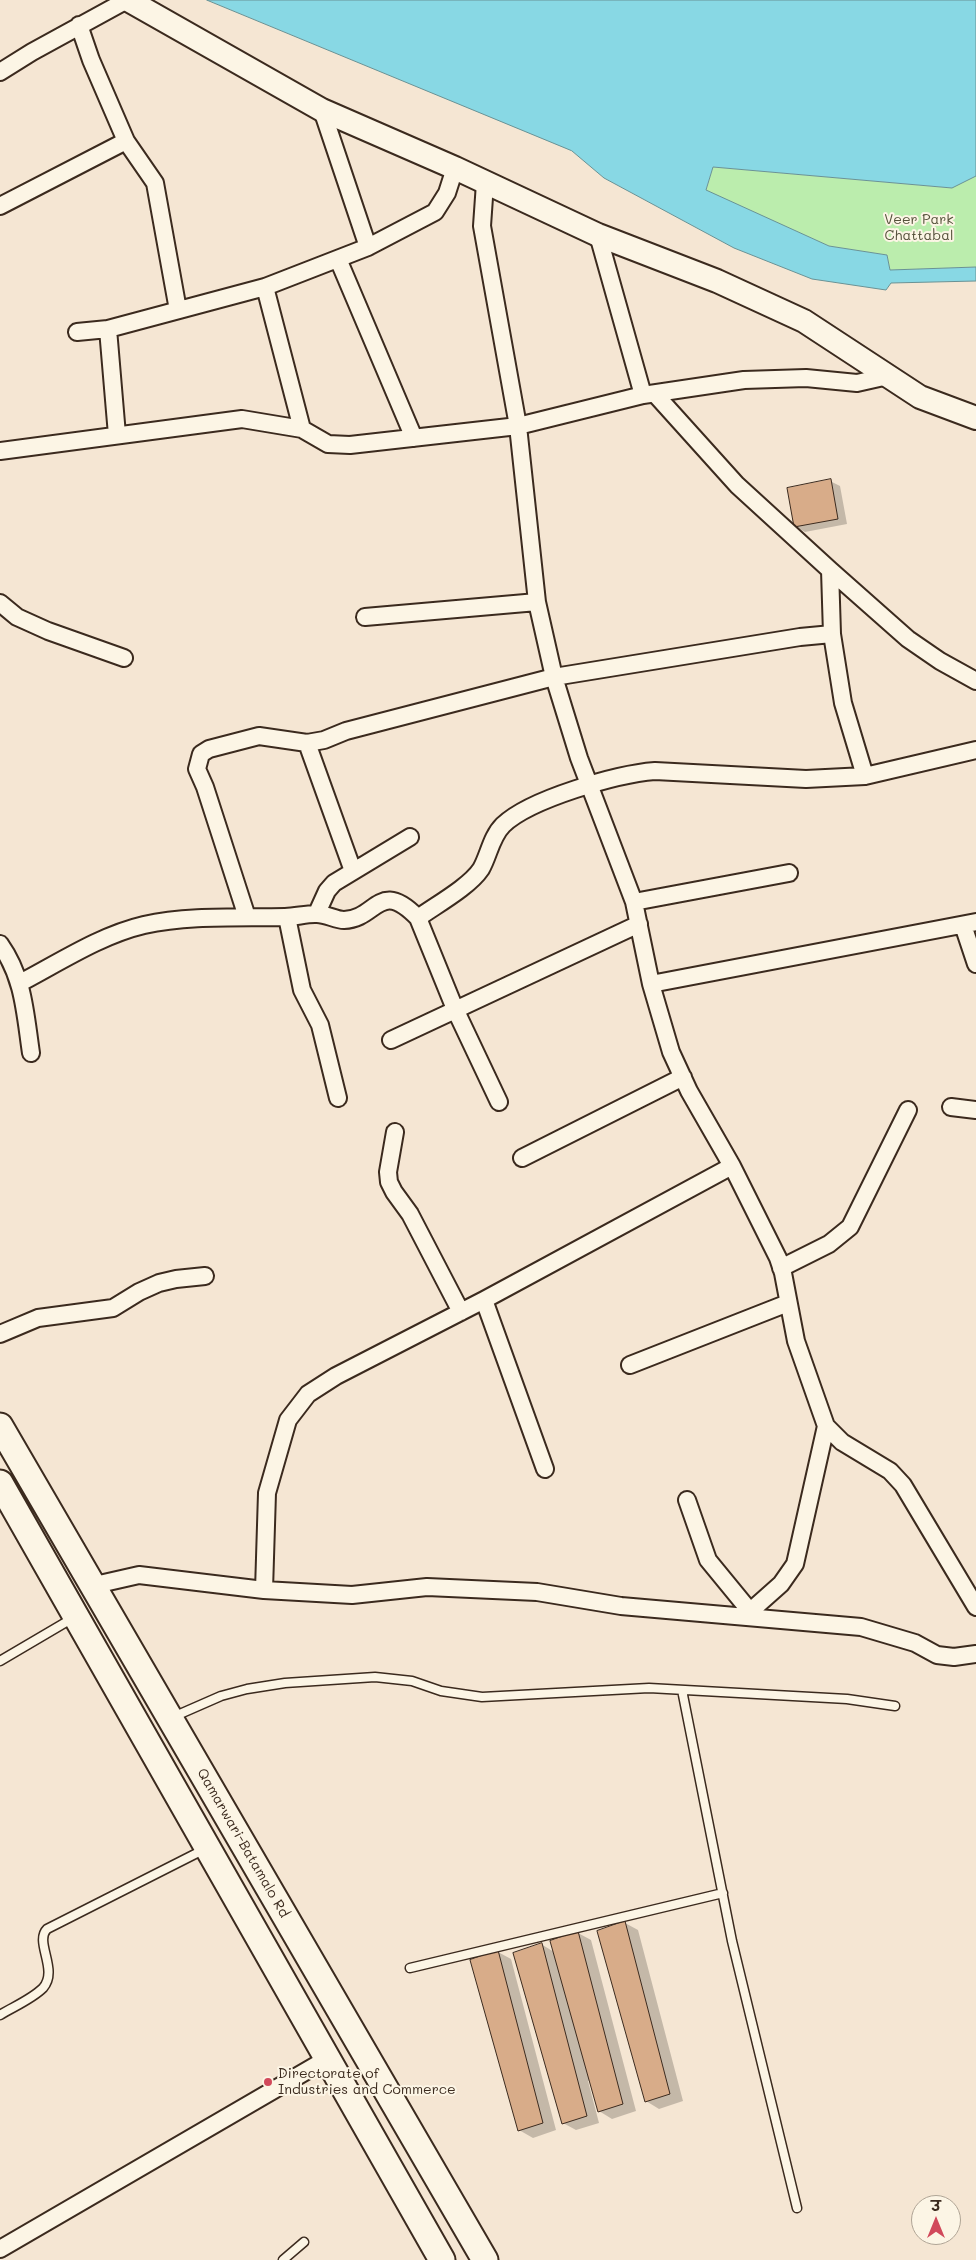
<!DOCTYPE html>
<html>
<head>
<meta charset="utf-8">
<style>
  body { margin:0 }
  #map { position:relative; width:976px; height:2260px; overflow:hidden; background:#f5e6d3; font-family:Mali,"Playpen Sans Deva",sans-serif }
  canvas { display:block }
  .north { position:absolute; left:911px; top:2195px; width:50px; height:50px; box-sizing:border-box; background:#fcf5e5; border:1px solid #afa495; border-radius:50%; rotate:0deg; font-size:14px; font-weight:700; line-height:20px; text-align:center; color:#3b2a1e }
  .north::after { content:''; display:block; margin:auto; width:18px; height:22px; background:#d1495b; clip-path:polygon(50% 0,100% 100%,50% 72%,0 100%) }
</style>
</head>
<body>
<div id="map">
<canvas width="976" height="2260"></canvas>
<div class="north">उ</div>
</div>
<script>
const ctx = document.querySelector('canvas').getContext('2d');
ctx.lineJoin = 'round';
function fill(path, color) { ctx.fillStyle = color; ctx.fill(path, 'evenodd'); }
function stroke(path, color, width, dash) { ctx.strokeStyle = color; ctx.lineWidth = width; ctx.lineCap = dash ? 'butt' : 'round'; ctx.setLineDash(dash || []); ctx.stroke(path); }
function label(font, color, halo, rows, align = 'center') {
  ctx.font = font + ' Mali,sans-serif'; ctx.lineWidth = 4; ctx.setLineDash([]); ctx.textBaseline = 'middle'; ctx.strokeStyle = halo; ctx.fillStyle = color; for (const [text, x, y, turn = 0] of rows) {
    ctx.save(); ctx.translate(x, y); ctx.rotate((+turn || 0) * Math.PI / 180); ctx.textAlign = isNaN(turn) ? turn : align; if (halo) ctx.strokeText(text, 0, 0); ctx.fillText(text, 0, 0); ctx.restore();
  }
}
const green = new Path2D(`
  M713,167l238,21 25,-12v91l-86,3 -3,-15 -58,-9 -123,-55z`);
const water = new Path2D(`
  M207,0h769v176l-24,12 -239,-21 -7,23 123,56 58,9 3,15 86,-3v14l-85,2 -5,7 -74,-11 -78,-31 -130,-70 -32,-27z`);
const shadow = new Path2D(`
  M830,481l10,5 7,38 -42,8 -10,-6z
  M625,1923l13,7 45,171 -24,8 -13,-8z
  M578,1933l13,7 45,171 -24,8 -13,-8 -8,-31 -3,1 11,42 -23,7 -13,-7 -22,-179 13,8z
  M498,1952l13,7 45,171 -23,8 -14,-8z`);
const building = new Path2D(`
  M831,479l7,40 -44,8 -7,-39z
  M625,1921l45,173 -25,8 -48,-171z
  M578,1931l45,173 -25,8 -48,-171z
  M542,1943l45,173 -25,8 -49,-171z
  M498,1950l45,173 -25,8 -48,-171z`);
const lane = new Path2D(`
  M0,1661l73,-43
  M682,1690l50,251 65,267
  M173,1717l48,-21 26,-7 38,-6 90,-6 37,4 29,10 41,6 167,-9 198,11 48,7
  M410,1968l313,-75
  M0,2015c13,-8 32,-16 43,-27 16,-18 -9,-46 4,-59l158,-80
  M283,2260l21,-18`);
const street = new Path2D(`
  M79,25l12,35 35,81 29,42 23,127
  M0,72l32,-20 95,-52
  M322,110l46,137
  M485,183l-3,43 36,200 19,176 17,75 25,81 55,144 17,82 20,68 18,39 43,75 46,92 5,15 13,68 30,85 16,16 48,29 13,14 73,122
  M0,206l126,-65
  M598,235l45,160
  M338,259l76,179
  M265,287l37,142
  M108,329l9,106
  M77,332l31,-3 157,-42 103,-40 67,-35 12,-19 8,-25
  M655,394l82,91 93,85 78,69 32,22 36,20
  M0,451l242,-32 60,10 26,15 22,1 168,-19 125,-31 101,-15 62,-2 51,5 31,-7
  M830,570l2,64
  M0,603l17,14 31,14 76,27
  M365,617l172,-15
  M307,743l46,128
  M634,902l155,-29
  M317,913l10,-22 7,-8 76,-46
  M247,917l-42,-130 -8,-18 4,-15 8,-5 50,-13 48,7 17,-3 22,-9 208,-54 246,-40 32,-3 11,69 22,73
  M287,917l15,73 18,35 18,73
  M418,918l37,91 44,93
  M963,925l13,39
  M0,944c24,34 25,69 31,109
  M20,983c40,-21 81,-48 124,-58 45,-10 95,-7 141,-8 10,0 20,-3 30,-3 10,-1 20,6 29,6 33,-1 35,-42 74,-2 18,-13 51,-31 63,-49 8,-14 10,-32 22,-44 27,-26 114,-51 152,-54l151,8 59,-3 111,-26
  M651,984l325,-62
  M391,1040l248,-116
  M951,1107l25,3
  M395,1132l-7,40 1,10 5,10 16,22 51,98
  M522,1158l161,-81
  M781,1268l48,-24 21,-17 58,-117
  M484,1300l61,169
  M0,1334l38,-16 75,-10 26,-16 20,-9 17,-4 29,-3
  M630,1365l158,-62
  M687,1500l21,60 41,50
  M95,1585l44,-10 125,15 88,5 75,-8 110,5 84,14 240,21 54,16 22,12 17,2 22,-3
  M264,1590l3,-97 21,-73 20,-26 28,-18 148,-76 248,-134
  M745,1616l36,-32 14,-20 31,-138
  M0,2249l327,-190`);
const secondary = new Path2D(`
  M128,0l194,110 133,58 143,67 119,46 87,40 116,76 56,21`);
const primary = new Path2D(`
  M0,1426l485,834
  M0,1483l442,777`);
const markers = [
  [268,2082,5,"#d1495b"]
];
const parkNames = [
  ["Veer Park",919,220],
  ["Chattabal",919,236]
];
const streetNames = [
  ["Qamarwari-Batamalo Rd",243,1843,60]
];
const poiNames = [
  ["Directorate of",278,2074],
  ["Industries and Commerce",278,2090]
];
fill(green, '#bbedad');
fill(water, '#88d8e4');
stroke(water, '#699295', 1);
fill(shadow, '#0003');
fill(building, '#d8ac89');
stroke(building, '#3b2a1e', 1);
stroke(lane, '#3b2a1e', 11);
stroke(street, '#3b2a1e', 20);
stroke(secondary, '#3b2a1e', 26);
stroke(primary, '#3b2a1e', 29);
stroke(lane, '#fcf5e5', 8);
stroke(street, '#fcf5e5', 16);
stroke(secondary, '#fcf5e5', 22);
stroke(primary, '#fcf5e5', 25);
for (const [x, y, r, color] of markers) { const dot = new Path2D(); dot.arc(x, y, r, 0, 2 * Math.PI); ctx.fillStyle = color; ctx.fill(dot); stroke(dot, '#fcf5e5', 2); }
label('14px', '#55513b', '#fcf5e5', parkNames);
label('14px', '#3b2a1e', '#fcf5e5', streetNames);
label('14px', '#3b2a1e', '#fcf5e5', poiNames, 'left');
</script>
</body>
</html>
